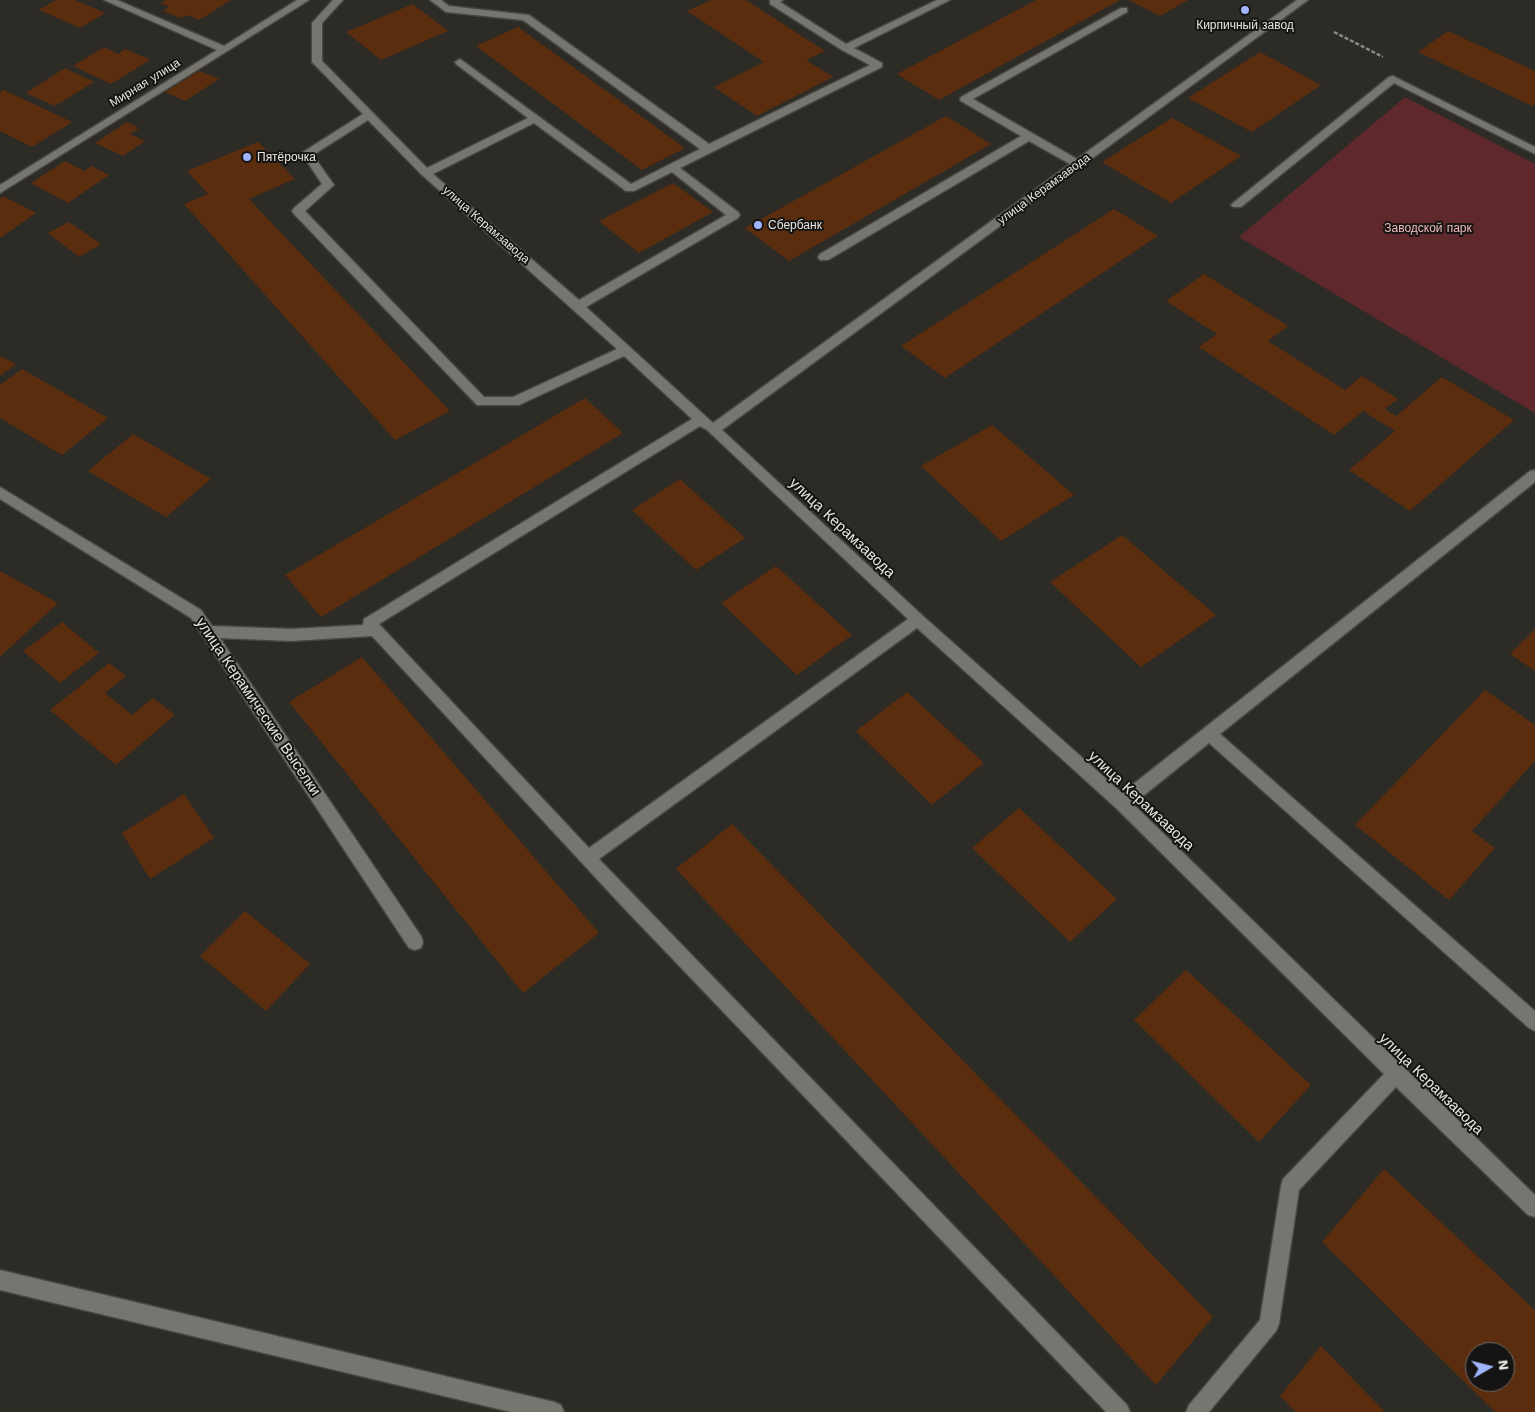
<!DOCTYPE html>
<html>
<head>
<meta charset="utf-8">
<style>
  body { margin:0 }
  #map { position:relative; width:1535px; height:1412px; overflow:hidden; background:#2d2b26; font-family:"Work Sans",sans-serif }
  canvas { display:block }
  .north { position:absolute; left:1465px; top:1342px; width:50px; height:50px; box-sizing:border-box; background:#151412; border:1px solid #696865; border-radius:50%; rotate:82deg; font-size:14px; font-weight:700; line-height:20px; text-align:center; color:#e7e5e2 }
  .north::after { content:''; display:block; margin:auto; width:18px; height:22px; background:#a0b3fd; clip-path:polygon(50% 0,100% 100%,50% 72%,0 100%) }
</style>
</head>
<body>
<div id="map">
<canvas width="1535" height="1412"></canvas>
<div class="north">N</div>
</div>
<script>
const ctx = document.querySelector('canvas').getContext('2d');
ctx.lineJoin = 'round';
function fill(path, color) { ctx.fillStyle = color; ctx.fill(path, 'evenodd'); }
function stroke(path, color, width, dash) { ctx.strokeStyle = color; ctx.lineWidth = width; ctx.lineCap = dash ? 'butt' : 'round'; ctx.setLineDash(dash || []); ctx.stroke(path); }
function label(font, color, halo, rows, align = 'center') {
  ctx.font = font + ' "Work Sans",sans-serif'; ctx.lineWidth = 4; ctx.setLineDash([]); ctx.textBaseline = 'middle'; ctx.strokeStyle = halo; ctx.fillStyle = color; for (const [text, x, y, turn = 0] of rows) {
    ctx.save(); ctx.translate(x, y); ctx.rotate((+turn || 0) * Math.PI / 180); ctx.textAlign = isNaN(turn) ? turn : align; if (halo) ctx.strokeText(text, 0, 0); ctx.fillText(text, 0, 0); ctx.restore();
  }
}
const green = new Path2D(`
  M1405,97l130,67v249l-296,-176z`);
const building = new Path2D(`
  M56,0h19l30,13 -25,15 -41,-18z
  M166,0h65l-32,20 -12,-5 -6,3 -18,-7 6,-4 -9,-4z
  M711,0h35l79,51 -19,9 27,17 -76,39 -43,-29 50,-25 -77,-51z
  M1036,0h84l-181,100 -42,-26z
  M1129,0h59l-28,16z
  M413,4l35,27 -67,29 -35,-28z
  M518,27l167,121 -43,22 -166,-124z
  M1448,31l87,40v32l-3,3 -114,-54z
  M104,47l14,7 7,-5 25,11 -39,24 -38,-18z
  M1260,52l61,33 -69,47 -64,-34z
  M65,68l29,14 -39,24 -29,-13z
  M199,71l20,8 -34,22 -20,-9z
  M4,90l68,32 -40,25 -32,-16v-38z
  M946,116l45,28 -202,117 -44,-33z
  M1172,118l69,38 -70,47 -69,-41z
  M127,122l12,6 -9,6 15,7 -22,15 -28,-13z
  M258,142l37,37 -46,20 201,212 -55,29 -211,-236 24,-10 -21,-23z
  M65,161l19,10 7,-5 18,9 -41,28 -37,-20z
  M673,183l40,29 -74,41 -40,-32z
  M3,196l33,17 -36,25v-40z
  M1114,209l44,27 -213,142 -44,-32z
  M69,222l32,22 -22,13 -31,-24z
  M1204,274l84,52 -20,15 77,49 17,-14 36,23 -13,10 11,7 46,-39 72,43 -104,91 -61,-41 46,-39 -32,-20 -29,24 -135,-88 18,-13 -51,-33z
  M0,356l16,8 -16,12z
  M22,369l86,49 -46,37 -62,-37v-33z
  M585,398l38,35 -302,184 -36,-42z
  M992,425l82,70 -73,46 -80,-75z
  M133,434l78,45 -45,38 -78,-46z
  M680,479l65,59 -49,32 -64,-60z
  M1122,535l94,80 -75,52 -91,-85z
  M776,566l76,69 -55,40 -76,-72z
  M0,571l58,32 -58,54z
  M62,622l37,31 -39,30 -37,-32z
  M1535,629v42l-25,-17z
  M362,657l237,276 -76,60 -234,-291z
  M109,663l17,13 -21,17 27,22 21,-17 22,17 -59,50 -66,-55z
  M1485,690l50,35v36l-63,70 23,17 -46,52 -94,-75z
  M907,692l77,71 -52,42 -76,-74z
  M184,794l30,44 -64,41 -28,-46z
  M1019,808l98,91 -47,43 -98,-94z
  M732,824l481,493 -57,68 -480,-516z
  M245,911l65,53 -44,47 -66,-55z
  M1186,970l125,115 -52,57 -125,-122z
  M1384,1169l151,141v102h-40l-173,-170zM1475,1352h30v30h-30z
  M1321,1346l64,66h-89l-16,-16z`);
const path = new Path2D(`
  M1334,32l49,25`);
const minor = new Path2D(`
  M104,0h13l107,46 73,-46h12l-309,193v-8l217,-135z
  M333,0h10l-21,23v38l105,107 101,-50 -72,-54 -1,-2 5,-3 171,125 69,-35 -177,-129 -77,-8 -16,-12h11l8,6 80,9 180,129 161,-79 -28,-15 -72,-46v-4h13l-3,2 66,42 91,-44h13l-96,48 28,15v4l-202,101 58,44 2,3 -2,3 -152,89 127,116 357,-259 -41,-23 -201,119h-8l-2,-3 2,-3 201,-118 -60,-35 -1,-2 1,-2 160,-89h6v4l-154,87 104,60 220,-159h11l-586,430 201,186 199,177 408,-322 5,-1v12l-315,252 315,277v20l-6,-3 -320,-285 -76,61 402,391v22l-7,-2 -132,-128 -97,103 -20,134 -3,7 -67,81h-23l3,-7 71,-85 21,-134 2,-7 101,-105 -268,-266 -199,-180 -318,231 528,546 3,7h-24l-486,-508 -248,-268 -81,5 -71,-3 201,298 2,6 -2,6 -6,2 -6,-2 -218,-330 -191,-119v-12l201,123 11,16 79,3 72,-4 1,-6 328,-200 -68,-63 -105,49h-42l-183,-191 -2,-3 2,-3 28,-24 -20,-30 1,-2 60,-38 -51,-52v-39zM368,120l54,55 195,174 -104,48h-29l-179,-186 29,-26 -21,-30zM534,123l92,68h8l38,-19 54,43 -147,85 -146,-126zM700,426l7,4 201,189 -319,229 -210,-224z
  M1393,76l142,71v7l-141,-71 -153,124h-8l-2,-2 2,-2 156,-126z
  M0,1270l554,132 7,3 3,7h-53l-511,-122z`);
const markers = [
  [1245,10,5,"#a0b3fd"],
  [247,157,5,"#a0b3fd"],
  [758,225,5,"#a0b3fd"]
];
const farPoinames = [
  ["Кирпичный завод",1245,25,"center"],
  ["Пятёрочка",257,157],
  ["Сбербанк",768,225]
];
const farStreetnames = [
  ["Мирная улица",145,83,-32],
  ["улица Керамзавода",1044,189,-36],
  ["улица Керамзавода",486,225,41]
];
const farParknames = [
  ["Заводской парк",1428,228]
];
const streetNames = [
  ["улица Керамзавода",842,528,43],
  ["улица Керамические Выселки",258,707,56],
  ["улица Керамзавода",1141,801,43],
  ["улица Керамзавода",1431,1084,44]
];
fill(green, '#5e282d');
fill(building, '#5a2d0f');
stroke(minor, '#484642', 3);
stroke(path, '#8b8985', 2.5, [4, 2]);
fill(minor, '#77756f');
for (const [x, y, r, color] of markers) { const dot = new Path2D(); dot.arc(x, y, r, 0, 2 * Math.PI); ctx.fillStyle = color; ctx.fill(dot); stroke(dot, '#151412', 2); }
label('12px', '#e7e5e2', '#151412', farPoinames, 'left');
label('12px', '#e7e5e2', '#151412', farStreetnames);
label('12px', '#f2bbbc', '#151412', farParknames);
label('15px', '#e7e5e2', '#151412', streetNames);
</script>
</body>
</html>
